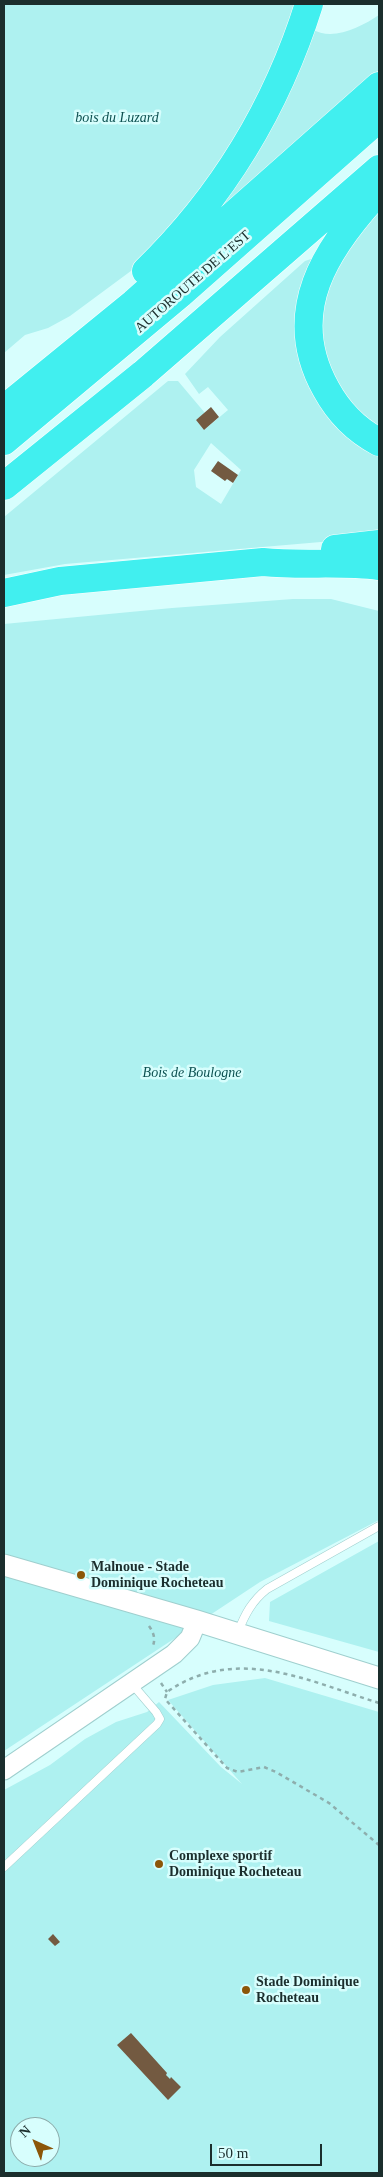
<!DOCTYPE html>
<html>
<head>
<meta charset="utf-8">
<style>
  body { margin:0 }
  #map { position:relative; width:383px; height:2177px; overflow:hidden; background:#d7fefd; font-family:Georgia,serif }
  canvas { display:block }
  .frame { position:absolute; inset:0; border:5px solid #1b2e2d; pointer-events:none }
  .north { position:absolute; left:10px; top:2117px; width:50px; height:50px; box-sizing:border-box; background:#d7fefd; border:1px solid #8cabaa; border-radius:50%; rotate:316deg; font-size:14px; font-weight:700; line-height:20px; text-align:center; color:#1b2e2d }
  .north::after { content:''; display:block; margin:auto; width:18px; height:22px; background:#8c5608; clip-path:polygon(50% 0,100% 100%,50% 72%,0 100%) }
  .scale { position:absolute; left:210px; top:2144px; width:112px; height:22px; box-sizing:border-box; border:2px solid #1b2e2d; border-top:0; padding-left:6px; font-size:15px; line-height:18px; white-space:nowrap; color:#1b2e2d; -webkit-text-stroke:4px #d7fefd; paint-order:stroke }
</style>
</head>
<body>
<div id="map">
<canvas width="383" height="2177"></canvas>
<div class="frame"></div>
<div class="north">N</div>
<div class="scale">50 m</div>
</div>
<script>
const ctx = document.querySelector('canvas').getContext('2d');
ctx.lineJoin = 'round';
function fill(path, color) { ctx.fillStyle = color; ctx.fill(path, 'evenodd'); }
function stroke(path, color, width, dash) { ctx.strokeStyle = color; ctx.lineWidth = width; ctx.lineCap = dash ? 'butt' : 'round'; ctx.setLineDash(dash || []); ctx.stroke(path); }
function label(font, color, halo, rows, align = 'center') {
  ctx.font = font + ' Georgia,serif'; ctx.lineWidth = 5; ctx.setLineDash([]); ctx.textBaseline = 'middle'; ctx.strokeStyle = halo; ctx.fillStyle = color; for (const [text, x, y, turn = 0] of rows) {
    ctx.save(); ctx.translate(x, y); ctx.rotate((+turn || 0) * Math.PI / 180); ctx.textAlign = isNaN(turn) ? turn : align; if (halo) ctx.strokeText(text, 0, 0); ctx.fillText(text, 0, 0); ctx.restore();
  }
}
const green = new Path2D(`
  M4,4h293l-17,51 -60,113 -81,97 -69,51 -22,12 -23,7 -21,18z
  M379,15v55l-157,138 -2,-2 92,-177c20,13 49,-2 67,-14z
  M379,208v224l-34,-28 -27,-62 8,-59 37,-59z
  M311,259l2,1 -12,62 78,130v85l-314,27 -61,11v-58l164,-136h10l27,32 -9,7 8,10 24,-20 -20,-23 -9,7 -14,-20 35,-37 85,-76zM211,443l30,27 -20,34 -25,-17 -2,-17z
  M293,599h38l48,12v909l-119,62 -256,169v-1127l168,-16z
  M379,1541v111l-110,-31 1,-19z
  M265,1678l114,34v461h-375v-383l46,-25 35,-26 31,-17 31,-10 12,-10 62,65 21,17 -74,-84 45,-15zM20,2127h30v30h-30z`);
const building = new Path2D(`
  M211,407l8,10 -15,13 -8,-10z
  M218,461l20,14 -5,8 -6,-4 -2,2 -14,-10z
  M53,1934l7,8 -5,4 -7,-7z
  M131,2033l36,40 -1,2 4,4 1,-2 10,10 -13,13 -51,-55z`);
const path = new Path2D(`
  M149,1626c5,7 7,14 3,22
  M161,1683l6,9
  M379,1703c-71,-22 -143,-59 -212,-11l-2,7 62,69 11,4 26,-5 12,5 53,31 50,42`);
const service = new Path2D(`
  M238,1632c7,-18 14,-31 29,-43l112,-63
  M4,1867l153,-143 3,-5 -4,-7 -24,-28`);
const tertiary = new Path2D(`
  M4,1770l170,-116 16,-16 7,-17`);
const secondary = new Path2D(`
  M4,1565l193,56 182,57`);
const motorway = new Path2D(`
  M379,191c-53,57 -96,121 -53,198 12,22 30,41 53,53
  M146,271c77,-75 131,-165 163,-267
  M4,409l130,-106 245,-217
  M4,441l176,-147 199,-176
  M4,486l139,-112 236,-205
  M335,549l44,-5
  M4,593l56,-12 203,-19c39,4 77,-1 116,4`);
const markers = [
  [81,1575,5,"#8c5608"],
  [159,1864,5,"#8c5608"],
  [246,1990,5,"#8c5608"]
];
const parkNames = [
  ["bois du Luzard",117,118],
  ["Bois de Boulogne",192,1073]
];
const streetNames = [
  ["AUTOROUTE DE L’EST",193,282,-41]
];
const poiNames = [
  ["Malnoue - Stade",91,1567],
  ["Dominique Rocheteau",91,1583],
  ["Complexe sportif",169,1856],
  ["Dominique Rocheteau",169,1872],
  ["Stade Dominique",256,1982],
  ["Rocheteau",256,1998]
];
fill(green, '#aef1f0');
fill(building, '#735a41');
stroke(service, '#9fcfce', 9);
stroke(tertiary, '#9fcfce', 21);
stroke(secondary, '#9fcfce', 23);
stroke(motorway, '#fff', 29);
stroke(path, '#8eaead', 2.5, [4, 4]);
stroke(service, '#fff', 8);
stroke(tertiary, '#fff', 19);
stroke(secondary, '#fff', 21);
stroke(motorway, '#41efef', 28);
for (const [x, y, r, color] of markers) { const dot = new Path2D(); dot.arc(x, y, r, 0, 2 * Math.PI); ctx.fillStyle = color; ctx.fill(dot); stroke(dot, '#d7fefd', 2); }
label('italic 14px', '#0d5151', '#d7fefd', parkNames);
label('14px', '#1b2e2d', '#d7fefd', streetNames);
label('bold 14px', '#1b2e2d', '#d7fefd', poiNames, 'left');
</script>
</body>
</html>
